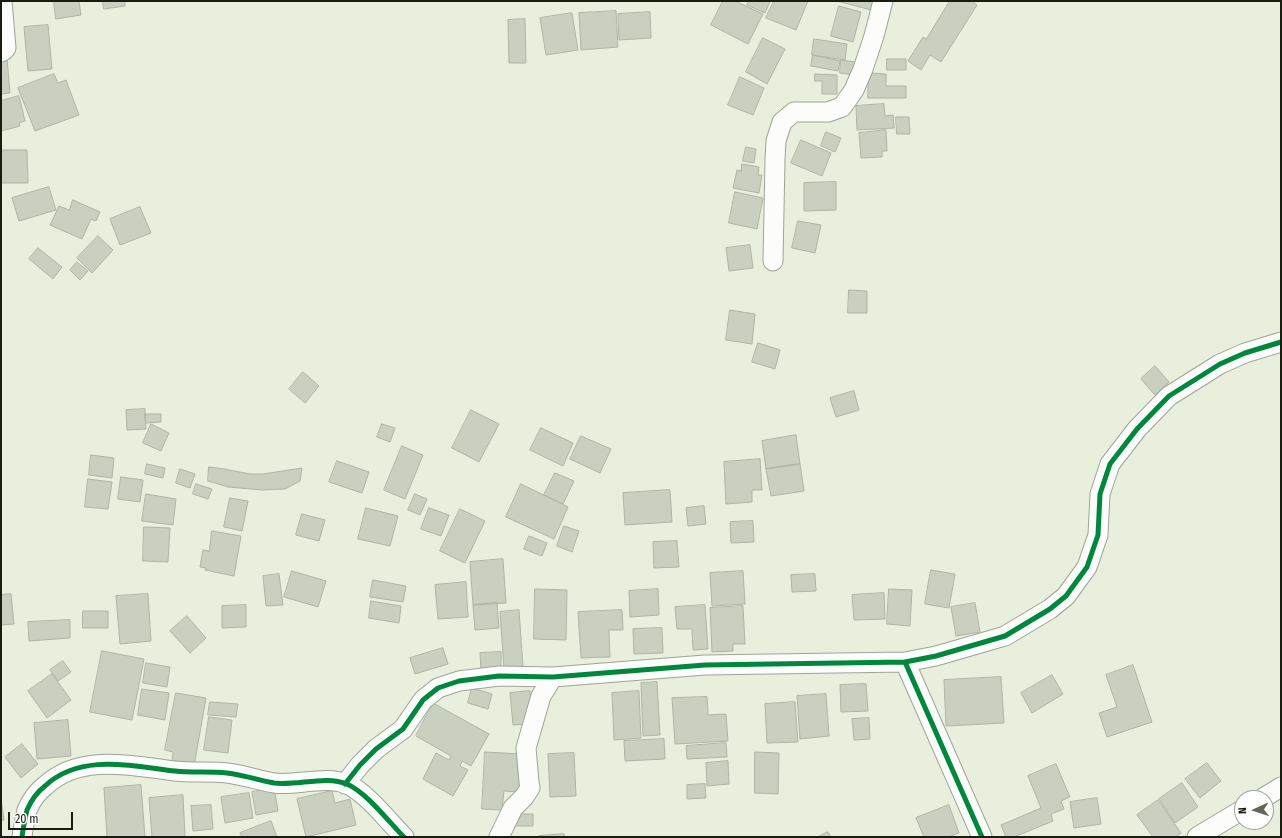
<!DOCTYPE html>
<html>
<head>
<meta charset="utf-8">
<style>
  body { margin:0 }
  #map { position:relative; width:1282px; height:838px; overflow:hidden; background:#e8efdc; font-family:"Fira Sans Condensed",sans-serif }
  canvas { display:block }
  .frame { position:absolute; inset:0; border:2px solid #181d10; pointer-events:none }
  .north { position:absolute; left:1234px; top:790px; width:40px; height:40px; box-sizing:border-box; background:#fefefe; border:1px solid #a2a49f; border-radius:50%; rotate:267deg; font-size:11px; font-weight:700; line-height:16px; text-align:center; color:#181d10 }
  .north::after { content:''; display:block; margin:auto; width:14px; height:18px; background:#616657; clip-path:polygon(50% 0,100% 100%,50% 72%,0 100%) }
  .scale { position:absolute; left:8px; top:812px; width:65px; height:18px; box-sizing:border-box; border:2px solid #181d10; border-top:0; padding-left:5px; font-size:12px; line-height:14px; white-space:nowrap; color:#181d10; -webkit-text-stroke:3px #fefefe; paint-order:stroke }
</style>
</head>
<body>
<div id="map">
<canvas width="1282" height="838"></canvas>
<div class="frame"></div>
<div class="north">N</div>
<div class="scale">20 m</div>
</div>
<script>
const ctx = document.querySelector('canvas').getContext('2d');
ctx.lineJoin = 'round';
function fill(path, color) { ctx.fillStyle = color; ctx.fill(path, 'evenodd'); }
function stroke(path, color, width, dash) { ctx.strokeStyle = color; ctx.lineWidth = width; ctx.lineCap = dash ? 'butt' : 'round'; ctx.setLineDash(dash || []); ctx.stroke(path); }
const building = new Path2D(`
  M54,1h25l2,14 -25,4z
  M103,1h22v5l-21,3z
  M723,1h12l28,13 -15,30 -37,-19z
  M749,1h21l-5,12 -18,-8z
  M774,1h34l-12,29 -30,-12z
  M837,1h38l-2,9z
  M950,1h22l5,4 -36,57 -11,-7 -9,15 -13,-9 15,-24 3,2z
  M839,6l22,6 -8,30 -22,-6z
  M616,11l2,36 -37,3 -2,-37z
  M650,12l1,26 -32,2 -1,-26z
  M572,13l6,37 -32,5 -6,-37z
  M525,19l1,44h-17l-1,-43z
  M48,25l4,44 -24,2 -4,-44z
  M763,38l22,11 -18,35 -21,-12z
  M814,39l33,5 -2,16 -33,-5z
  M813,55l27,6 -2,10 -27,-5z
  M1,58h6l3,35 -9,1z
  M887,59h19v11h-19z
  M841,60l15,2 -2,13 -14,-2z
  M869,73l17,1v12h20v12h-38z
  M54,74l4,9 8,-3 13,35 -44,16 -17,-43z
  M815,74l22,1v19h-15v-13h-7z
  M740,77l24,11 -11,27 -25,-10z
  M19,96l6,25 -6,2 1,3 -19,5v-30z
  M884,104l1,12 8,-1 1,13 -37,2 -1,-24z
  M896,117h13l1,17h-13z
  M886,130l1,21h-5v6l-21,1 -2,-25z
  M826,132l15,6 -6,14 -14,-6z
  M801,140l30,13 -9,23 -31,-13z
  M746,147l10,2 -2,14 -11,-2z
  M1,150h26l1,33h-27z
  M742,164l17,3 -1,8h4l-3,18 -26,-5 4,-18 4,1z
  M836,182v28l-32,1v-28z
  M49,187l7,23 -37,11 -7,-23z
  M735,192l28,6 -6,31 -28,-6z
  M73,200l27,12 -4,9 -5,-2 -9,20 -32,-14 9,-19 10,4z
  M140,207l11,26 -31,12 -10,-26z
  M798,221l23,4 -6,28 -23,-5z
  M98,236l15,14 -21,23 -15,-15z
  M750,245l3,23 -24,3 -3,-23z
  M38,248l24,19 -9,12 -24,-20z
  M77,262l11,9 -8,9 -10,-10z
  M849,290l18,1v22h-19z
  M730,310l25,4 -3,30 -26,-4z
  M758,343l22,7 -5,19 -23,-7z
  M1155,366l14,16 -14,13 -14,-16z
  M303,372l16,14 -14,17 -16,-14z
  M854,391l5,19 -23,7 -6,-19z
  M145,409l1,20 -19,1 -1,-20z
  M471,410l28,14 -20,38 -27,-14z
  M145,414h16v8l-15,1z
  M151,424l18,9 -8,18 -18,-8z
  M382,424l13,4 -5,14 -13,-5z
  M541,428l32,15 -10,23 -33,-16z
  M796,435l4,29 -34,5 -4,-28z
  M581,436l30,13 -11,24 -30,-14z
  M402,446l21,9 -18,44 -21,-9z
  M91,455l23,3 -2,20 -23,-3z
  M760,459l2,31h-10v12l-26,2 -2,-42z
  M337,461l32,11 -7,21 -33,-11z
  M147,464l18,4 -2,10 -18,-4z
  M800,464l4,27 -33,5 -5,-27z
  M209,467l15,2 26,5h13l39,-6 -2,13 -15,8 -23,1 -34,-3 -20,-6z
  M180,469l15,5 -5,14 -14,-5z
  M555,473l19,8 -11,23 -19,-9z
  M121,477l22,3 -3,22 -22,-3z
  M88,479l24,3 -4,27 -23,-2z
  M196,484l16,5 -4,10 -15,-5z
  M521,484l47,23 -14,32 -48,-22z
  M670,490l2,32 -47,3 -2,-32z
  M146,494l30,5 -3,26 -31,-4z
  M415,494l12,5 -7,16 -12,-5z
  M230,498l18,3 -6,30 -18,-4z
  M704,506l2,18 -18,2 -2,-18z
  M366,508l32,8 -8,30 -32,-7z
  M429,508l20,7 -8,21 -20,-7z
  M460,509l25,12 -20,42 -25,-12z
  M302,514l23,6 -6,21 -23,-6z
  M753,521l1,21 -23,1 -1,-21z
  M564,526l15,5 -7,21 -15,-6z
  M144,527l26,1 -2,34 -25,-1z
  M212,531l29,5 -7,40 -29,-6 1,-2 -6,-1 3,-17 6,1z
  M529,536l18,7 -5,13 -18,-7z
  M677,541l2,26 -25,1 -1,-26z
  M503,559l3,44 -33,2 -3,-43z
  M931,570l24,4 -6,34 -24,-4z
  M292,571l34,10 -8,26 -34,-10z
  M743,571l2,33 -33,2 -2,-33z
  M279,574l4,31 -17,1 -3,-30z
  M815,574l1,17 -24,1 -1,-17z
  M373,580l33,6 -3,16 -33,-5z
  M466,582l2,35 -30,2 -3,-34z
  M535,589l32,1 -1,50 -32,-1z
  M658,589l1,26 -29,2 -1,-26z
  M889,589l23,1 -2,36 -23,-2z
  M884,593l1,26 -31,1 -2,-25z
  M11,594l3,30 -13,1v-30z
  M148,594l3,47 -31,3 -4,-48z
  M371,601l30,5 -2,17 -30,-5z
  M497,603l2,25 -24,2 -2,-25z
  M975,603l5,29 -24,4 -5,-29z
  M246,605v22l-24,1v-22z
  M705,605l3,44 -15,1 -1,-21h-15l-2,-22z
  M743,606l2,38h-12v7l-21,1 -2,-44z
  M519,610l4,57 -19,2 -4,-57z
  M622,610l1,20h-14l1,27 -29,1 -3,-46z
  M83,611h25v17h-25z
  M187,616l19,22 -16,15 -20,-22z
  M70,620v18l-41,3 -1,-19z
  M662,628l1,25 -29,1 -1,-25z
  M443,648l5,16 -33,10 -5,-16z
  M102,651l42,8 -12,61 -42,-8z
  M501,652v17l-20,1 -1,-17z
  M63,661l8,11 -13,9 -8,-11z
  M146,663l24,4 -3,20 -24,-4z
  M1133,665l19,57 -45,15 -8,-24 18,-6 -11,-32z
  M52,674l19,26 -24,18 -19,-27z
  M1052,675l11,19 -31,19 -11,-20z
  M1001,677l3,46 -58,3 -2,-46z
  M657,682l3,53 -17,1 -2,-53z
  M866,684l2,27 -27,1 -1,-27z
  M472,688l20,6 -4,15 -20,-6z
  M142,689l27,4 -4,27 -27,-5z
  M530,691l2,33 -19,1 -3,-32z
  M639,691l2,47 -27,2 -2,-47z
  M176,693l30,5 -12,68 -22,-4 1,-10 -8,-2z
  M826,694l3,42 -29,3 -3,-43z
  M707,697l1,18 18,-1 2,27 -53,3 -3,-46z
  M210,702l28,2 -2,13 -28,-2z
  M795,702l3,40 -31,1 -2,-39z
  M433,703l56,31 -18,32 -9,-5 -2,5 8,4 -15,26 -30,-17 13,-26 13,7 2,-4 -35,-20z
  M209,717l23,3 -4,33 -24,-3z
  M869,718l1,21 -16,1 -2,-21z
  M68,720l3,36 -34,3 -3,-36z
  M664,739l1,20 -40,2 -1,-20z
  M726,743l1,14 -40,2 -1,-13z
  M22,744l16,20 -17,14 -16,-21z
  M485,752l36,2 -2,38 -15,-1 -2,19 -20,-1z
  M755,752l24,1 -1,41 -23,-1z
  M574,753l2,43 -26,1 -2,-43z
  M728,761l1,23 -22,2 -1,-23z
  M1207,763l14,18 -21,17 -15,-19z
  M1056,764l14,33 -9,4 3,8 -13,5 2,7 -39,16h-8l-5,-12 40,-17 -13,-32z
  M1182,783l16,24 -23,16 -16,-24z
  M705,784l1,14 -19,1v-14z
  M141,785l4,52h-38l-3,-49z
  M274,788l4,23 -22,4 -4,-23z
  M332,791l3,12 15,-4 6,26 -50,12 -9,-38z
  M249,793l4,25 -28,5 -4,-26z
  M183,795l2,42h-33l-3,-39z
  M1097,798l4,26 -27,4 -4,-26z
  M1,799l3,21h-3z
  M1158,800l23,33 -5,4h-23l-16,-22z
  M211,805l2,24 -20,2 -2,-25z
  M949,805l10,28 -11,4h-24l-8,-19z
  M512,814h21v12h-21z
  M271,821l6,16h-35l-2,-4z
  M828,832l3,5h-13z
  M564,834l1,3h-26v-1z`);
const minor = new Path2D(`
  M1,52l2,-1 3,-3 -4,-47
  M773,261l2,-102 1,-18 6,-19 12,-10h34l14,-5 12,-17 9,-21 11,-33 9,-35
  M345,784l15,-19 16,-16 27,-20 20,-29 15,-12 21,-7 40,-5 54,1 152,-12 200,-3
  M1263,798l18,-11
  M22,837c1,-9 3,-18 5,-27 4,-9 10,-18 18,-24 35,-33 87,-20 130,-15 17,2 35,0 52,2 16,2 31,7 47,10 23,3 52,-8 73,1 20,9 41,37 57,53
  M499,837l14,-29 11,-11 6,-9 -1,-6 -3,-34 15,-52 12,-19
  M982,837l-77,-175 31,-6 69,-20 45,-27 16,-13 21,-29 11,-32 2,-41 10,-30 27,-35 32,-33 51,-32 25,-11 36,-11
  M1197,837l45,-27`);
const cycleway = new Path2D(`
  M345,784l15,-19 16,-16 27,-20 20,-29 15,-12 21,-7 40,-5 54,1 152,-12 200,-3
  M22,837c1,-9 3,-18 5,-27 4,-9 10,-18 18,-24 35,-33 87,-20 130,-15 17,2 35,0 52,2 16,2 31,7 47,10 23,3 52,-8 73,1 20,9 41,37 57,53
  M982,837l-77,-175 31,-6 69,-20 45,-27 16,-13 21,-29 11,-32 2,-41 10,-30 27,-35 32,-33 51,-32 25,-11 36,-11`);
fill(building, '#cad0c0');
stroke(building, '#afb4a5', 1);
stroke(minor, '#9fa496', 21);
stroke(minor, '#fcfdfa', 19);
stroke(cycleway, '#00873e', 5);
</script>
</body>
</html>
